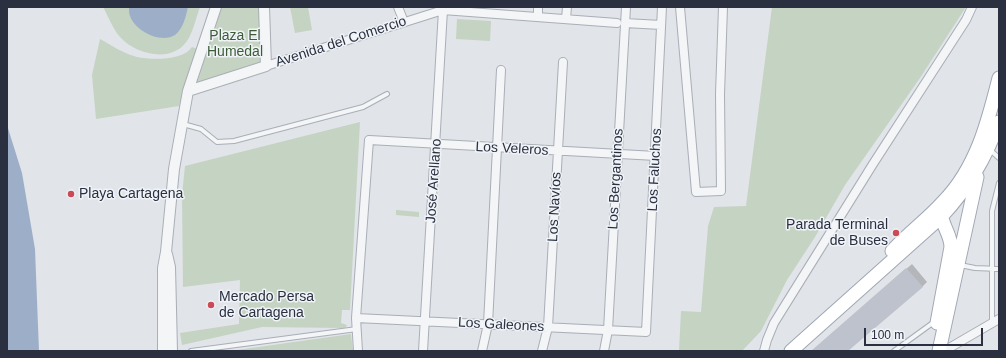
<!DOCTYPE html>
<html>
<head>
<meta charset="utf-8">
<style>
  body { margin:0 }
  #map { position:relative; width:1006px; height:358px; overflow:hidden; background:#e1e4e9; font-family:Arial,sans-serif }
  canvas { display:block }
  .frame { position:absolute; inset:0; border:8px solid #2a3040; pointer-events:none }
  .scale { position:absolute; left:864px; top:328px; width:119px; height:18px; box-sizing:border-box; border:2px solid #2a3040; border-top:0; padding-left:5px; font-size:12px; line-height:14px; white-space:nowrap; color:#2a3040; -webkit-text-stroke:3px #f0f3f7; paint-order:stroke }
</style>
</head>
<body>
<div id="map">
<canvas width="1006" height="358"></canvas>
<div class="frame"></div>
<div class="scale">100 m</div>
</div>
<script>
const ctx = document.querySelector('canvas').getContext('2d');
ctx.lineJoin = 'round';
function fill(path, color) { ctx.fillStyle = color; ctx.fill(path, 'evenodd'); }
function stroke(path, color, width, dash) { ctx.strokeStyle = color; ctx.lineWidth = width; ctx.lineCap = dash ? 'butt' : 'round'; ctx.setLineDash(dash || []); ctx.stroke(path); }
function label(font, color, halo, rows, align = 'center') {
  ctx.font = font + ' Arial,sans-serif'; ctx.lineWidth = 3; ctx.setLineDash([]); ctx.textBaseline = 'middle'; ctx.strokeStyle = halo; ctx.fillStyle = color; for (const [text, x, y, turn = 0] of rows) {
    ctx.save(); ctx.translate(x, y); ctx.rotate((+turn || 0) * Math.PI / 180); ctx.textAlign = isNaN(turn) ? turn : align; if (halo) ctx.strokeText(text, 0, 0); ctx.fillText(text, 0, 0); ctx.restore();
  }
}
const green = new Path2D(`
  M103,7h97c-4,11 -7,25 -13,34 -16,23 -52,13 -67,-4 -7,-8 -12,-21 -17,-30z
  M222,7h37l1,55 -63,21z
  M290,7h18l4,23 -17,3z
  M772,7h194l-46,71 -75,107 -30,52 -28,43 -26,51 -19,20h-63l2,-40 20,1 7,-86 6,-19 32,-1z
  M457,19l34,2 -1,20 -34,-2z
  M100,39c11,6 24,15 37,18 14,3 46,4 55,-10l5,2 -18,57 -83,13 -4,-44z
  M360,122l-10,188h-8l-1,13 6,2 -2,3 -83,-1 -80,18 -2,-12 59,-9 1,-44 -57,7 -1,-92 3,-29z
  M396,210l23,2v5l-23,-2z
  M351,334l2,17h-123z`);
const water = new Path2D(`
  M129,7h59c-2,9 -5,22 -13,28 -14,9 -40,-4 -45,-19 -1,-2 -1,-6 -1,-9z
  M7,125l15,48 13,76 4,102h-32z`);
const shadow = new Path2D(`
  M912,264l15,18 -5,5 -75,64h-35z`);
const building = new Path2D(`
  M906,268l17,19 -75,64h-37z`);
const service = new Path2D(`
  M183,124l18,5 16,13 17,-1 129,-34 24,-13
  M989,149l10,9
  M960,265l15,3 24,1
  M992,323v-112l7,-28
  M191,351l166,-22
  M894,351l40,-29`);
const minor = new Path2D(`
  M398,7l6,15
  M680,7l16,185 25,-1 -1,-97 3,-87
  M538,16v-9
  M566,19l1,-12
  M625,23l36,2
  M266,66l177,-56 174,13
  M356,318l290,14 16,-325
  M358,351l-2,-33 13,-178 287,16
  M423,351l20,-341
  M482,351l6,-27 13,-254
  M542,351l6,-24 15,-265
  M604,351l4,-21 18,-323
  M764,351l3,-11 7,-17 99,-159 93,-144 6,-13
  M944,351l55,-32`);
const tertiary = new Path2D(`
  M188,91l78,-25 -2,-59
  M167,254l3,13 2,84
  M163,351v-83l3,-16 8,-83 14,-78 28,-84`);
const primary = new Path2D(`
  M892,251c16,-18 35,-31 51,-49 33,-33 45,-80 56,-124
  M937,323l14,-76c0,-13 -11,-24 -10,-37
  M791,351l150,-134c27,-29 44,-58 58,-95
  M939,351l38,-174`);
const markers = [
  [71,194,4,"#ca4a55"],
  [896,233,4,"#ca4a55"],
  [211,305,4,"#ca4a55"]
];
const parkNames = [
  ["Plaza El",235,36],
  ["Humedal",235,52]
];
const streetNames = [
  ["Avenida del Comercio",341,42,-18],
  ["Los Veleros",512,149,3],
  ["Los Faluchos",655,170,-87],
  ["Los Bergantinos",616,179,-87],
  ["José Arellano",434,181,-86],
  ["Los Navíos",555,207,-87],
  ["Los Galeones",501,325,3]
];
const poiNames = [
  ["Playa Cartagena",79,194],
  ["Parada Terminal",888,225,"right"],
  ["de Buses",888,241,"right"],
  ["Mercado Persa",219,297],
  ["de Cartagena",219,313]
];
fill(green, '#c5d3c2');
fill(water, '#9dafc8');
fill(shadow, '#0003');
fill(building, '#bec2cc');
stroke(service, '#aaaeb6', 6);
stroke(minor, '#aaaeb6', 10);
stroke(tertiary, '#aaaeb6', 12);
stroke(primary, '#a0a7b4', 15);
stroke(service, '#f3f5f7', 4);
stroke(minor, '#f3f5f7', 8);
stroke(tertiary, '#f3f5f7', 10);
stroke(primary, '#fff', 13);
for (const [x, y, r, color] of markers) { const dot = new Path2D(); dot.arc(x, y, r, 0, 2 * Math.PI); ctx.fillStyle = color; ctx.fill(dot); stroke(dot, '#f0f3f7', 1.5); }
label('14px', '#3c5b37', '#f0f3f7', parkNames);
label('14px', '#2a3040', '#f0f3f7', streetNames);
label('14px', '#2a3040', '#f0f3f7', poiNames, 'left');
</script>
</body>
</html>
